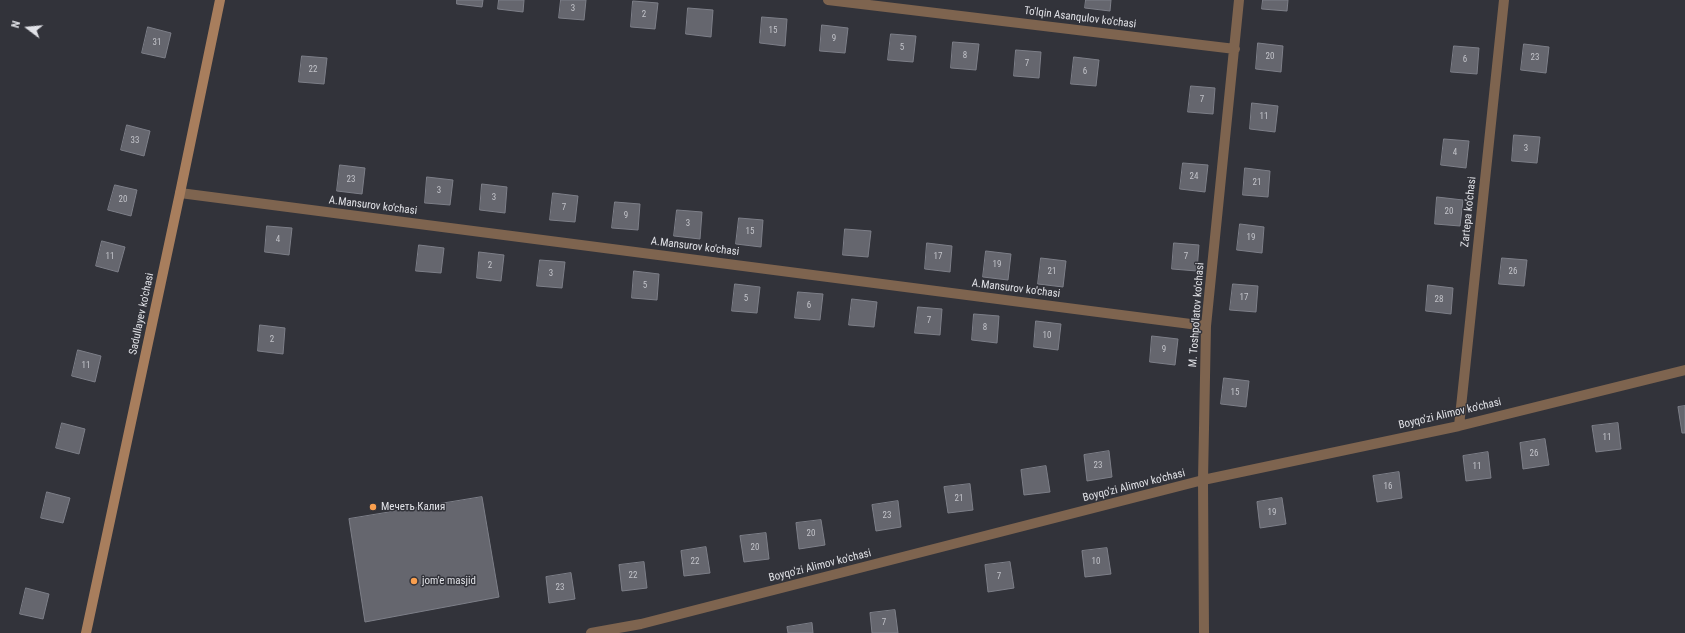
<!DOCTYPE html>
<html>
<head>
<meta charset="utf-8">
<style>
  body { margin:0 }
  #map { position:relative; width:1685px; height:633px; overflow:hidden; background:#32333a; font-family:"Roboto Condensed",sans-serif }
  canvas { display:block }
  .north { position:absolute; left:8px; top:8px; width:40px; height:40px; -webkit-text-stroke:3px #32333a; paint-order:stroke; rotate:286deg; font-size:11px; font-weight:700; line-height:16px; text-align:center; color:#e1e2e7 }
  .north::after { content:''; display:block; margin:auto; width:14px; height:18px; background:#e1e2e7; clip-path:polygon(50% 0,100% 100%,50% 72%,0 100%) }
</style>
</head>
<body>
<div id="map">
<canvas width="1685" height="633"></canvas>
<div class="north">N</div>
</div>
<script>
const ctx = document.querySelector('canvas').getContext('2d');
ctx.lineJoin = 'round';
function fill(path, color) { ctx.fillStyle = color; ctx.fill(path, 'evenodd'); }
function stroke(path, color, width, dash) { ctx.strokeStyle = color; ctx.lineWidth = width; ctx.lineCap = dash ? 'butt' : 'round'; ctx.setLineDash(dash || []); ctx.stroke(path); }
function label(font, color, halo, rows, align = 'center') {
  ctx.font = font + ' "Roboto Condensed",sans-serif'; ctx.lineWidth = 3; ctx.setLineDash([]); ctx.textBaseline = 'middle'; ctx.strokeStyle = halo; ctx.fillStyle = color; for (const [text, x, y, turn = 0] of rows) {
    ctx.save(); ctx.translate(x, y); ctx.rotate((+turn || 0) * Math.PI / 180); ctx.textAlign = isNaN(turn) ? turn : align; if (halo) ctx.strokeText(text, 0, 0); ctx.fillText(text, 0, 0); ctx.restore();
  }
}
const building = new Path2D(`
  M457,0h26l-1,7 -25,-3z
  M499,0h25l-1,12 -25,-3z
  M561,0h25l-2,20 -25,-2z
  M1086,0h25l-1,11 -25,-3z
  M1263,0h25l-1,11 -25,-2z
  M633,1l25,2 -3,26 -24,-2z
  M688,8l25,2 -2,27 -25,-3z
  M762,17l25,2 -2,27 -25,-3z
  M822,25l26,3 -3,25 -25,-2z
  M148,27l23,6 -6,25 -23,-5z
  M891,34l25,2 -3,26 -25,-2z
  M953,42l26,2 -3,26 -25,-2z
  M1258,43l25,3 -2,26 -25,-3z
  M1524,44l25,3 -3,26 -25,-3z
  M1454,46l25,2 -2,26 -26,-2z
  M1016,50l25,2 -2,26 -25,-2z
  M302,56l25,2 -3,26 -25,-2z
  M1074,57l25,3 -3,26 -25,-2z
  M1191,86l24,2 -2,26 -25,-2z
  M1252,103l26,3 -3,26 -25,-3z
  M127,125l23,6 -6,25 -23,-6z
  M1514,135l26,2 -3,26 -25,-2z
  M1444,139l25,2 -3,27 -25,-3z
  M1183,163l25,2 -3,27 -25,-3z
  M340,165l25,3 -3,26 -25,-3z
  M1245,168l25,3 -2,26 -25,-2z
  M427,177l26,3 -3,25 -25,-2z
  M482,184l25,3 -2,26 -25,-3z
  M115,185l22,5 -6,26 -23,-6z
  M553,193l25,3 -3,26 -25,-2z
  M1437,197l26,3 -3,26 -25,-2z
  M615,202l25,2 -2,26 -26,-2z
  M677,210l25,2 -2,27 -26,-3z
  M739,218l24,2 -2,27 -25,-3z
  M1240,224l24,3 -2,26 -25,-3z
  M267,226l25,2 -3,27 -24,-3z
  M845,229l26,2 -3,26 -25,-2z
  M102,241l23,6 -7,25 -22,-6z
  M927,243l25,3 -2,26 -25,-3z
  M1174,243l25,2 -2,26 -25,-2z
  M419,245l25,3 -3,25 -25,-2z
  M986,251l25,3 -3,26 -25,-3z
  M479,252l25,3 -3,26 -24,-3z
  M1041,258l25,3 -3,26 -25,-3z
  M1502,258l25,2 -3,26 -25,-2z
  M540,260l25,2 -3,26 -25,-2z
  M634,271l25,3 -2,26 -25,-2z
  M735,284l25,3 -3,26 -25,-2z
  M1233,284l25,2 -2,26 -26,-2z
  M1428,285l25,3 -2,26 -25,-3z
  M798,292l25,2 -3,26 -25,-2z
  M852,299l25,3 -3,25 -25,-2z
  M918,307l24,2 -2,26 -25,-2z
  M974,314l25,2 -2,27 -25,-3z
  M1036,321l25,3 -3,26 -24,-3z
  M260,325l25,3 -2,26 -25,-3z
  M1152,336l26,3 -3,26 -25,-3z
  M78,350l23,6 -6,26 -23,-6z
  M1224,378l25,3 -3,26 -25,-3z
  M1685,406v27h-3l-4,-26z
  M62,423l23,6 -6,25 -23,-6z
  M1618,423l3,26 -25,3 -4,-26z
  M1545,439l4,26 -26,4 -3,-26z
  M1109,451l3,26 -25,4 -3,-26z
  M1488,452l3,26 -25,3 -3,-25z
  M1046,466l4,26 -26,3 -3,-25z
  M1399,472l3,26 -25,4 -4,-26z
  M970,484l3,26 -25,3 -4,-26z
  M47,492l23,6 -7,25 -22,-5z
  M482,497l17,100 -134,25 -16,-103z
  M1282,498l4,26 -26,4 -3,-26z
  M898,501l3,26 -25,4 -4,-26z
  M821,520l4,25 -26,4 -3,-26z
  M766,533l3,26 -25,3 -4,-26z
  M706,547l4,26 -26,3 -3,-25z
  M1107,548l4,26 -26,3 -3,-26z
  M644,562l3,26 -25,3 -3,-26z
  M1010,562l4,26 -26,4 -3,-27z
  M571,573l4,26 -26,4 -3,-26z
  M26,588l23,6 -6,25 -23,-5z
  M895,610l3,23h-26l-2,-20z
  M812,623l1,10h-25l-1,-6z`);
const street = new Path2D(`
  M828,0l407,49
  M180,193l1026,133
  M1459,426l45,-426
  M591,633l50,-9 562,-144 256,-54 226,-56
  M1204,633l-1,-153 3,-154 33,-326`);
const secondary = new Path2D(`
  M86,633l94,-440 40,-193`);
const markers = [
  [373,507,4,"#fa9f4e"],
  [414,581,4,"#fa9f4e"]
];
const numberNames = [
  ["3",573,9],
  ["2",644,15],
  ["15",773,31],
  ["9",834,39],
  ["31",157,43],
  ["5",902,48],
  ["8",965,56],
  ["20",1270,57],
  ["23",1535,58],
  ["6",1465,60],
  ["7",1027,64],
  ["22",313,70],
  ["6",1085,72],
  ["7",1202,100],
  ["11",1264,117],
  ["33",135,141],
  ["3",1526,149],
  ["4",1455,153],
  ["24",1194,177],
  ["23",351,180],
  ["21",1257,183],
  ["3",439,191],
  ["3",494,198],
  ["20",123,200],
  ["7",564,208],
  ["20",1449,212],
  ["9",626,216],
  ["3",688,224],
  ["15",750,232],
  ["19",1251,238],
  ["4",278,240],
  ["11",110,257],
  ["17",938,257],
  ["7",1186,257],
  ["19",997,265],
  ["2",490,266],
  ["21",1052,272],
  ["26",1513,272],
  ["3",551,274],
  ["5",645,286],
  ["17",1244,298],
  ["5",746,299],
  ["28",1439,300],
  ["6",809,306],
  ["7",929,321],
  ["8",985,328],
  ["10",1047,336],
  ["2",272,340],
  ["9",1164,350],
  ["11",86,366],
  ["15",1235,393],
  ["11",1607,438],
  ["26",1534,454],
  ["23",1098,466],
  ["11",1477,467],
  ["16",1388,487],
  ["21",959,499],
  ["19",1272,513],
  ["23",887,516],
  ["20",811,534],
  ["20",755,548],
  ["22",695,562],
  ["10",1096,562],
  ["22",633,576],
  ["7",999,577],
  ["23",560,588],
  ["7",884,623]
];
const streetNames = [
  ["To'lqin Asanqulov ko'chasi",1080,18,7],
  ["A.Mansurov ko'chasi",373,206,7],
  ["Zartepa ko'chasi",1469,212,-84],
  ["A.Mansurov ko'chasi",695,247,7],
  ["A.Mansurov ko'chasi",1016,289,7],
  ["Sadullayev ko'chasi",142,314,-78],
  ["M. Toshpo'latov ko'chasi",1197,315,-86],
  ["Boyqo'zi Alimov ko'chasi",1450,414,-13],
  ["Boyqo'zi Alimov ko'chasi",1134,486,-14],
  ["Boyqo'zi Alimov ko'chasi",820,566,-14]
];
const poiNames = [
  ["Мечеть Калия",381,507],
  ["jom'e masjid",422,581]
];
fill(building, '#65666e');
stroke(building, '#7d7f88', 1);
stroke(street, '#7e644f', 10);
stroke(secondary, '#a87e5d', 10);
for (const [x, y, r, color] of markers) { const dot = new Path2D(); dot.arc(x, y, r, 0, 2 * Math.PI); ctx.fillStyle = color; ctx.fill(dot); stroke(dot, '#32333a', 1.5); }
label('9px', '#c2c3c9', null, numberNames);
label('11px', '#e1e2e7', '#32333a', streetNames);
label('11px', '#e1e2e7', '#32333a', poiNames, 'left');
</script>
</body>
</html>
